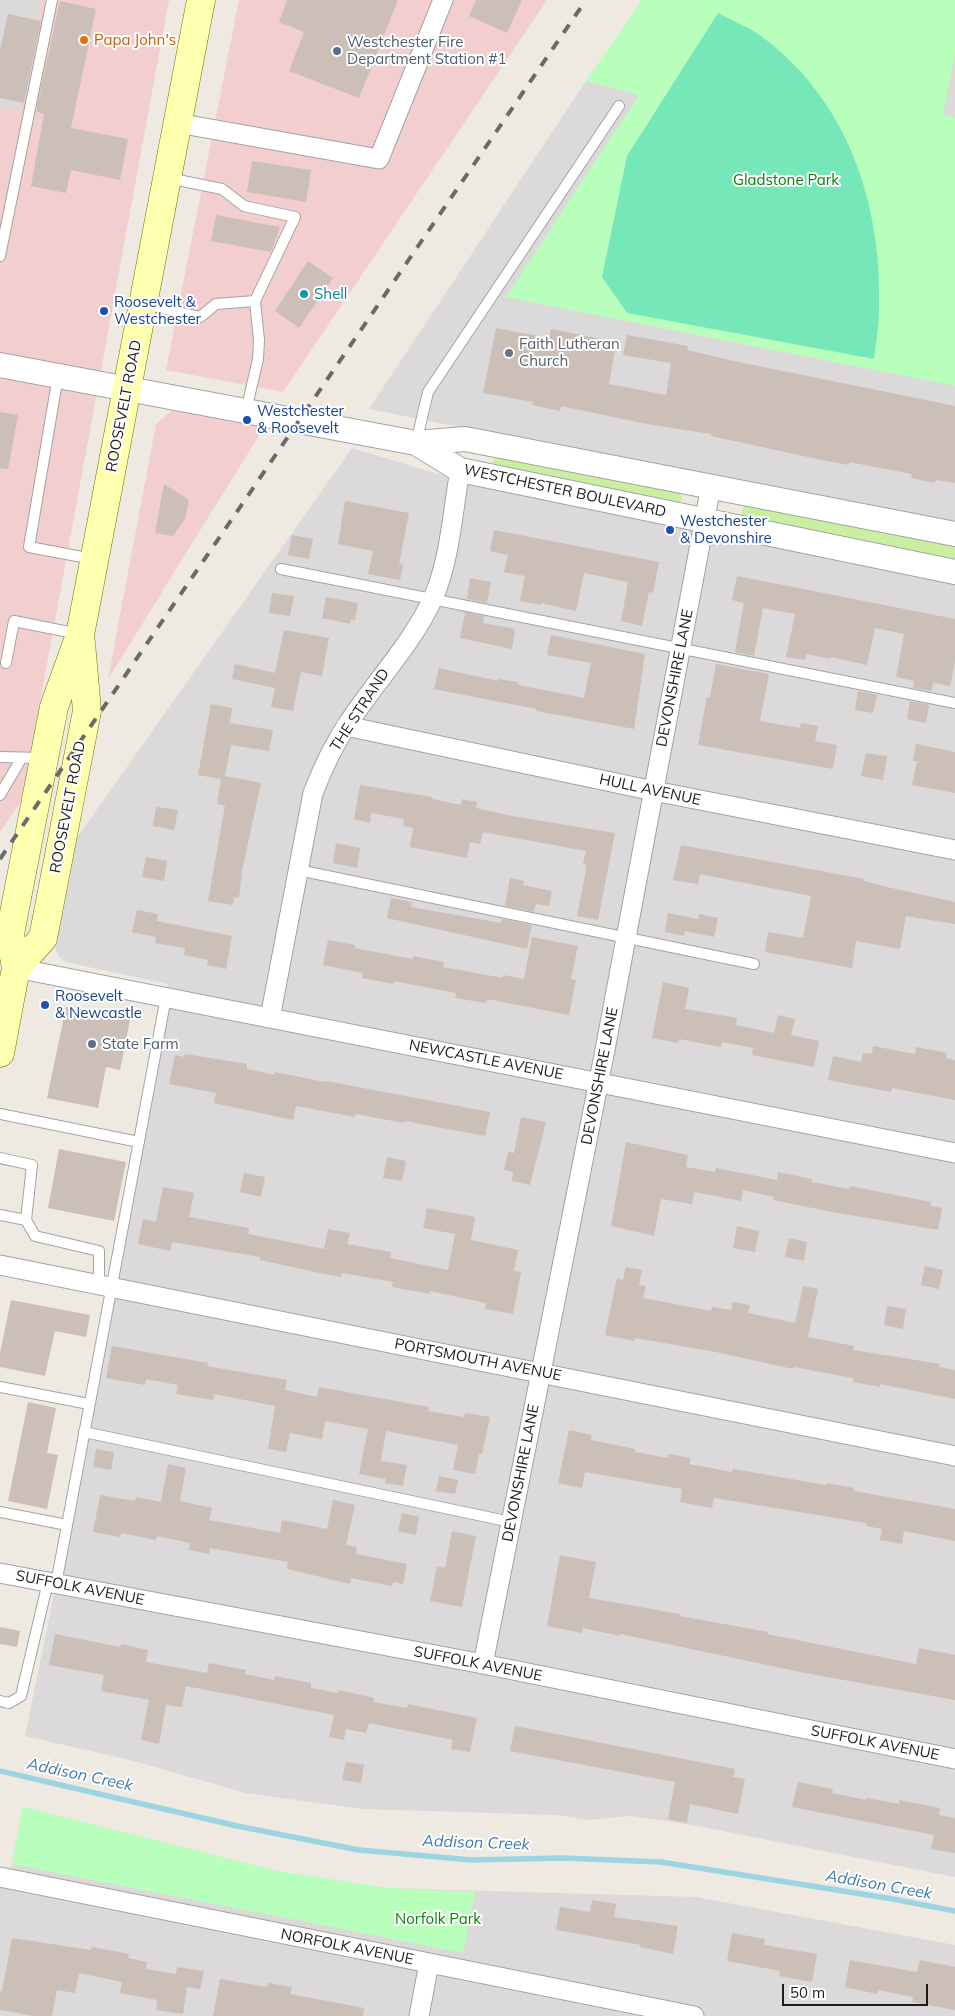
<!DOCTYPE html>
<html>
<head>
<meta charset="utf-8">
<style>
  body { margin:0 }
  #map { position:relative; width:955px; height:2016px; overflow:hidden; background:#efeae1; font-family:Mulish,sans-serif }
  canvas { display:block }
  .scale { position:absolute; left:782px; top:1984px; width:146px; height:22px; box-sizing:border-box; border:2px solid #1c1c1c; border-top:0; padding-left:6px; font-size:15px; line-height:18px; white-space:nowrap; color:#1c1c1c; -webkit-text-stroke:4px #fff; paint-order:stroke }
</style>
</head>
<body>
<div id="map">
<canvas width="955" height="2016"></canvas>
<div class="scale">50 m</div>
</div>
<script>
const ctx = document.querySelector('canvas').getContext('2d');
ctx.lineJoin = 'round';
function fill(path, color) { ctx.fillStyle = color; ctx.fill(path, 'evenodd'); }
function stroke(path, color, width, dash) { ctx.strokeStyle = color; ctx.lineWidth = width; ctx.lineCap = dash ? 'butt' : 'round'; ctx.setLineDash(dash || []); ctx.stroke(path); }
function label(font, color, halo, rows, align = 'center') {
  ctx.font = font + ' Mulish,sans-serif'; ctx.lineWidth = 4; ctx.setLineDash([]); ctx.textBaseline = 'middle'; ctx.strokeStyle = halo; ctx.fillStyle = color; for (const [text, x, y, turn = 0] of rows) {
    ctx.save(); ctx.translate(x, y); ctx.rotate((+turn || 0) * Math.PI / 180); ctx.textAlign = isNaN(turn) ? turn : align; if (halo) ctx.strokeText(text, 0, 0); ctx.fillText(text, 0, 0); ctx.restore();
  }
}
const residential = new Path2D(`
  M0,0h42l-22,111 -20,-3z
  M642,0h313v525l-586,-116 217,-328z
  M352,448l136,41 467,92v1296l-263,-52 -61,-9 -43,4 -31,-5 -195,-6 -116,-16 -112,-32 -109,-25 31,-152 112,-600 -103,-22 -6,-5 -4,-10 19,-105z
  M23,1807l254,64 110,17 309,9 259,48v71h-955v-139l9,1z`);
const commercial = new Path2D(`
  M42,0h127l-147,800 -22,32v-724l20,3z
  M239,0h308l-264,392 -117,-22z
  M176,407l92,14 -160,258 48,-255z`);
const grass = new Path2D(`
  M495,457l186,36 1,6 -4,5 -184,-36 -1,-6z
  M749,504l206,40v17l-214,-45 2,-10z`);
const park = new Path2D(`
  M642,0h313v52l-12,63 12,3v268l-449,-89 133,-202 -53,-14z
  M23,1807l254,64 110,17 88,4 -12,61 -451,-89z`);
const pitch = new Path2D(`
  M718,13c13,7 28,13 40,21 89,63 125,171 121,276 0,16 -3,33 -5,49l-247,-46 -25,-36 25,-121z`);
const stream = new Path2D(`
  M0,1771l237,55 122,24 113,10 90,-2 99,4 232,37 62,12`);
const building = new Path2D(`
  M287,0h111l-39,98 -70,-27 15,-39 -25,-10z
  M476,0h46l-15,33 -38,-17z
  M60,1l36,8 -25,119 57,11 -8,41 -49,-10 -5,23 -35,-7 13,-72 -7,-2v-6z
  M8,14l33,7 -17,82 -24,-5v-48z
  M252,161l59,9 -5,32 -59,-10z
  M216,215l64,12 -9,25 -60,-11z
  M308,261l25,17 -34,50 -24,-17z
  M496,328l53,10 2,-9 65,13 -7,42 57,11 5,-32 -48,-8 4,-20 61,11 -1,4 42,10 226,46v77l-19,-3 -1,3 -24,-5 1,-4 -63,-12v3l-27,-5 -111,-24v-2l-64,-10 -86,-18 -1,5 -28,-6 1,-3 -50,-9z
  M0,412l18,3 -10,54 -8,-1z
  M164,484l25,16 -4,19 -12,17 -18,-3z
  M345,501l64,12 -10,51 4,1 -3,15 -32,-6 5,-23 -35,-7z
  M494,530l165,32 -6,31 -4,-1 -7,34 -21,-5 7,-39 -44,-9 -8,38 -35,-8v2l-21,-4 5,-25 -21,-4 4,-17 -18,-4z
  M292,535l21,4 -4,20 -21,-4z
  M737,576l218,43v43l-5,24 -17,-3 -1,8 -19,-3 1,-7 -18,-4 8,-43 -29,-6 -8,37 -36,-8v2l-25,-5 -1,6 -19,-3 9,-43 -32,-6 -9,48 -19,-4 9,-49 -12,-3z
  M470,578l21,4 -4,21 -20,-4z
  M272,593l22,3 -4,20 -21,-3z
  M326,597l32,6 -3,17 -4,-1 -1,5 -28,-6z
  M465,612l19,4 -1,7 32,6 -3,20 -52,-11z
  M284,630l45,8 -7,38 -21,-4 -8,39 -22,-4 4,-19 -43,-9 3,-15 40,9z
  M551,635l94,19 -11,75 -98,-18v-2l-102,-20 5,-21 59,13v-2l20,3v3l66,13 7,-35 -44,-8z
  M716,664l53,10 -9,47 40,7 1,-5 17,3 -3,15 22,4 -4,24 -135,-24 9,-48h3z
  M858,691l19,4 -4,18 -18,-3z
  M910,701l19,4 -3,18 -19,-4z
  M211,704l21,4 -2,15 43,7 -4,21 -38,-6 -6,31 36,7 -19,88 -3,27 -5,-1 -1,8 -25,-4 17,-95 -8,-2 4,-25 -23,-4z
  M916,744l39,8v41l-43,-8 5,-24h-4z
  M866,753l21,3 -4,24 -22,-4z
  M360,785l72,12v2l29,6 1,-6 15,3 -1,6 36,8 103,17 -17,87 -21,-4 8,-40 1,-11 -3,-1 3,-13 -103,-19 -3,12 -10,-2 -3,16 -57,-11 3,-19 -10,-2 1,-7 -33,-6 -1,10 -16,-4z
  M156,807l22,3 -4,20 -21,-4z
  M336,843l24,5 -3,20 -24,-5z
  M681,845l183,34v2l23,6 68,15v22l-49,-8 -6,33 -44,-8 -4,27 -87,-16 3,-20 35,6 8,-42 -111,-22 -2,10 -25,-4z
  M146,857l21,4 -3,20 -22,-4z
  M510,878l14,3 -1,4 29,6 -3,15 -13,-2 -2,8 -29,-6z
  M391,898l21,4 -1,5 90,16 1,-4 30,6 -5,24 -140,-31z
  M137,910l21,4 -1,7 75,15 -6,33 -19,-4 1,-5 -24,-5 1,-7 -30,-5 1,-6 -24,-5z
  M668,913l30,6 1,-5 19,4 -4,19 -29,-6 -1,5 -19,-4z
  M532,937l46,9 -7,33 5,1 -7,35 -82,-16 -1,4 -31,-5 1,-5 -62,-12 -1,3 -31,-6 1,-5 -40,-8 5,-25 27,5 -1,3 59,11v-3l31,6 -1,5 60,11v-3l21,4z
  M663,982l26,6 -4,21 52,9 -1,7 38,8 4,-18 17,4 -4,16 28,6 -5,26 -62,-12 1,-7 -31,-6 -1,5 -42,-8 -1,4 -26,-5z
  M66,1007l64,13 -10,50 -14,-3 -8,41 -51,-10z
  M873,1046l42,8 1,-7 31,6 -1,5 9,2v40l-63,-12 -1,4 -63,-12 5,-24 28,6 2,-9 9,1z
  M185,1054l62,10v5l28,6v-3l50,10 1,-1 164,31 -5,24 -80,-15 -1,2 -48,-9 -1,3 -59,-11 -3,14 -79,-17 2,-10 -47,-9 6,-29 9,2z
  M521,1117l25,5 -16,63 -18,-4 1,-9 -9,-2 4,-18 6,1z
  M626,1142l62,13 -2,12 29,5 1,-4 61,12 1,-8 34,7v3l37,7 1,-3 81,16v4l11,2 -4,22 -106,-18 -59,-12 1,-3 -31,-7 -2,11 -47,-9 -2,12 -31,-5 -7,37 -43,-10z
  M59,1149l67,13 -12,59 -66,-13z
  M387,1157l19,4 -4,20 -19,-3z
  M244,1173l21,4 -4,20 -21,-5z
  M163,1187l31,6 -5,24 60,11 -1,6 76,15 4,-20 22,4 -3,11 44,8 -1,6 58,12 7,-36 -32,-6 4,-20 48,9 -4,23 47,10 -4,21 7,1 -8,42 -28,-5 1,-6 -56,-12v3l-38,-7 1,-5 -51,-9 -1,4 -21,-4 -60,-13v-3l-88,-15 -2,9 -32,-7 5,-25 13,3z
  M737,1226l22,5 -4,21 -22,-4z
  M789,1238l18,4 -3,19 -19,-4z
  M925,1266l18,4 -4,19 -18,-4z
  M626,1267l16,3 -3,15 7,1 -3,12 68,13 1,-4 19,3 2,-8 17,3 -2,8 47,10 8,-37 15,3 -10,48 46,9 -1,4 87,14 -1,3 16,3v29l-75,-15v3l-27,-5v-4l-59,-11 -1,2 -77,-17 -81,-14v3l-30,-6 12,-57 6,2z
  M11,1300l79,15 -4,22 -31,-6 -10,45 -45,-9v-14z
  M887,1306l19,3 -3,20 -19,-4z
  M112,1346l96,17 -1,3 80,14 -2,10 32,7 2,-10 110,20 -1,4 36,6 1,-4 25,4 -8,37h-3l-4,20 -22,-4 5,-25 -72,-14 -5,30 26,4 -4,21 -18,-3 1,-4 -27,-5 9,-45 -43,-8 -3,18 -32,-6 -4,19 -18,-3 7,-43 -61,-12 -1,6 -37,-6 2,-9 -32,-6 -1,6 -39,-7z
  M28,1402l28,6 -9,45 11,2 -11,54 -39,-8z
  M569,1430l23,5 -1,5 44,9v3l33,6 1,-4 22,4 -2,6 43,8 1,-3 93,16 1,-2 27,5v3l101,18v32l-51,-10 -2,13 -22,-4 2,-11 -16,-3v-3l-152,-25 -2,10 -32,-6 2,-13 -97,-17 -3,16 -24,-5z
  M96,1449l18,3 -3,18 -18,-3z
  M168,1464l18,4 -6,33 32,7 -3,12 71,13 2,-13 45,9 6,-29 22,5 -9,40 11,2 -1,7 51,10 -4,20 -10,-2 -1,4 -41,-8 -1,6 -63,-15 1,-7 -78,-14 -1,6 -20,-4 1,-7 -33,-7 -1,4 -35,-7 -1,4 -27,-5 7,-37 35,6 1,-4 25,5z
  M439,1476l19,4 -3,14 -19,-3z
  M402,1513l17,4 -3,18 -18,-4z
  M452,1531l24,5 -14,71 -32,-6 7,-35 8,2z
  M560,1555l36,7 -7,36 91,16v2l88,16 -1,2 149,30 3,-16 36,7v45l-150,-27 -185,-39v2l-37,-8 -1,5 -35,-7z
  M0,1627l20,4 -3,16 -17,-3z
  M55,1634l65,13 1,-3 27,6 -2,12 61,11 2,-10 37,7 -1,4 29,6 1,-4 36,7v5l28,5v-3l35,8 -1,4 34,6 1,-4 69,14 -7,34 -19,-3 2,-9 -84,-17 -3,10 -20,-4 -2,11 -15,-3 5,-22 -148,-29 -4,21 -16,-2 -7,39 -18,-4 8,-40 -48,-9 3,-16 -55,-10z
  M515,1726l220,43 -2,8 12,2 -7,35 -48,-10 -3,19 -19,-4 7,-37 -165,-31z
  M346,1762l18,3 -3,18 -19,-3z
  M798,1782l35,7 -1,4 34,7v-2l34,6 -1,-4 41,8 -1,7 16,3v35l-24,-4 3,-14 -142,-28z
  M592,1900l24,4 -2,13 64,9 -5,28 -33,-7 1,-2 -85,-15 4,-23 30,5z
  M732,1933l33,6 -1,6 53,9 -5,28 -33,-6 1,-5 -53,-10z
  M12,1938l79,12 1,-3 37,7 -1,4 19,4 -1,7 30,5 1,-7 27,4 -4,18 -13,-2 -4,27 -27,-4 1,-10 -37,-7 2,-11 -43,-9 -4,20 -18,-3 -5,26h-18l-34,-6v-19h2z
  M850,1960l67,12 3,-12 35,7v43l-43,-8 1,-5 -35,-7 -1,4 -32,-7z
  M220,1979l47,8 1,-4 24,4 -2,7 74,14 -1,8h-150z`);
const service = new Path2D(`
  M168,178l54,11 22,17 51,11 -40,84 4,39 -1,19 -12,52
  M0,256l52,-256
  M144,304l56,13 16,-13 39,-3
  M58,376l-29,171 64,12
  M416,443l12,-51 191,-286
  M281,569l674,134
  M6,663l8,-42 65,13
  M0,757l43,1
  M0,795l21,-36
  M298,870l456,94
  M0,1114l139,28
  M0,1158l32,7 -6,55 9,16 64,15v34
  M0,1215l26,5
  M0,1387l89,17
  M84,1432l427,90
  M0,1512l67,13
  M56,1584l110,-587
  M0,1701l9,2 12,-7 27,-114`);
const minor = new Path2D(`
  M177,123l202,36 64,-159
  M346,726l308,65 301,59
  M16,968l939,185
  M270,1018l43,-225c9,-23 20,-47 34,-68 28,-43 66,-82 87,-129 16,-37 19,-87 26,-126
  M0,1265l955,191
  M0,1573l483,91 472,95
  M483,1664l121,-609 107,-569
  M0,1877l694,139
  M419,2016l10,-53`);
const tertiary = new Path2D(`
  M0,365l416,78 49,-4 490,95
  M416,443l44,27 495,102`);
const secondary = new Path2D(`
  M16,968l27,-30 44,-227 -6,-68
  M0,1053l16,-85 -6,-34 44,-227 26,-72 121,-635`);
const rail = new Path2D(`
  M0,859l586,-859`);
const markers = [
  [84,40,5,"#e8710a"],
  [337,51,5,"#5c6f8a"],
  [304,294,5,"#0f9aa8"],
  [104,311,5,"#1a4fb4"],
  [509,353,5,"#6b7280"],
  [247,420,5,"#1a4fb4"],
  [670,530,5,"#1a4fb4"],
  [45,1005,5,"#1a4fb4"],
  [92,1044,5,"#5c6f8a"]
];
const foodNames = [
  ["Papa John's",94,40]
];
const serviceNames = [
  ["Westchester Fire",347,42],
  ["Department Station #1",347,59],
  ["State Farm",102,1044]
];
const parkNames = [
  ["Gladstone Park",786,180],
  ["Norfolk Park",438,1919]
];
const cultureNames = [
  ["Shell",314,294]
];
const transitNames = [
  ["Roosevelt &",114,302],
  ["Westchester",114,319],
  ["Westchester",257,411],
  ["& Roosevelt",257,428],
  ["Westchester",680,521],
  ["& Devonshire",680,538],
  ["Roosevelt",55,996],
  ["& Newcastle",55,1013]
];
const worshipNames = [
  ["Faith Lutheran",519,344],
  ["Church",519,361]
];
const streetNames = [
  ["ROOSEVELT ROAD",124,406,-79],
  ["WESTCHESTER BOULEVARD",565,491,12],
  ["DEVONSHIRE LANE",675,678,-79],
  ["THE STRAND",360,710,-57],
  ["HULL AVENUE",650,790,12],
  ["ROOSEVELT ROAD",68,807,-79],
  ["NEWCASTLE AVENUE",486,1060,11],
  ["DEVONSHIRE LANE",600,1076,-79],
  ["PORTSMOUTH AVENUE",478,1360,11],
  ["DEVONSHIRE LANE",521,1473,-79],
  ["SUFFOLK AVENUE",80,1588,11],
  ["SUFFOLK AVENUE",478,1664,11],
  ["SUFFOLK AVENUE",875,1743,11],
  ["NORFOLK AVENUE",347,1947,11]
];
const waterNames = [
  ["Addison Creek",80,1775,12],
  ["Addison Creek",476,1843,2],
  ["Addison Creek",879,1885,10]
];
fill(residential, '#dbd9d9');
fill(commercial, '#f2cece');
fill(grass, '#caefa1');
fill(park, '#b8ffbb');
fill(pitch, '#76e7b8');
stroke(stream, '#9cd4e2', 5.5);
fill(building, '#cbbfb7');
stroke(service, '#a3a3a3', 12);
stroke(minor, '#a3a3a3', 21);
stroke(tertiary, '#a3a3a3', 26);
stroke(secondary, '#6e7700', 29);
stroke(service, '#fff', 10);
stroke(minor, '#fff', 19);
stroke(tertiary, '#fff', 24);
stroke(secondary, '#feffaf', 28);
stroke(rail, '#6a6a6a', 4, [10, 10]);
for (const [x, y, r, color] of markers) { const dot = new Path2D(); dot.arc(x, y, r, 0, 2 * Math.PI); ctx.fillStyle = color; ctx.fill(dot); stroke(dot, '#fff', 2); }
label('15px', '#c56008', '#fff', foodNames, 'left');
label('15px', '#4e5e75', '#fff', serviceNames, 'left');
label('15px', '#008507', '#fff', parkNames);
label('15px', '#0d838f', '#fff', cultureNames, 'left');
label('15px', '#164399', '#fff', transitNames, 'left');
label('15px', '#5b616d', '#fff', worshipNames, 'left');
label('15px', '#1c1c1c', '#fff', streetNames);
label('italic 16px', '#3e79ad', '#fff', waterNames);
</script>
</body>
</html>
